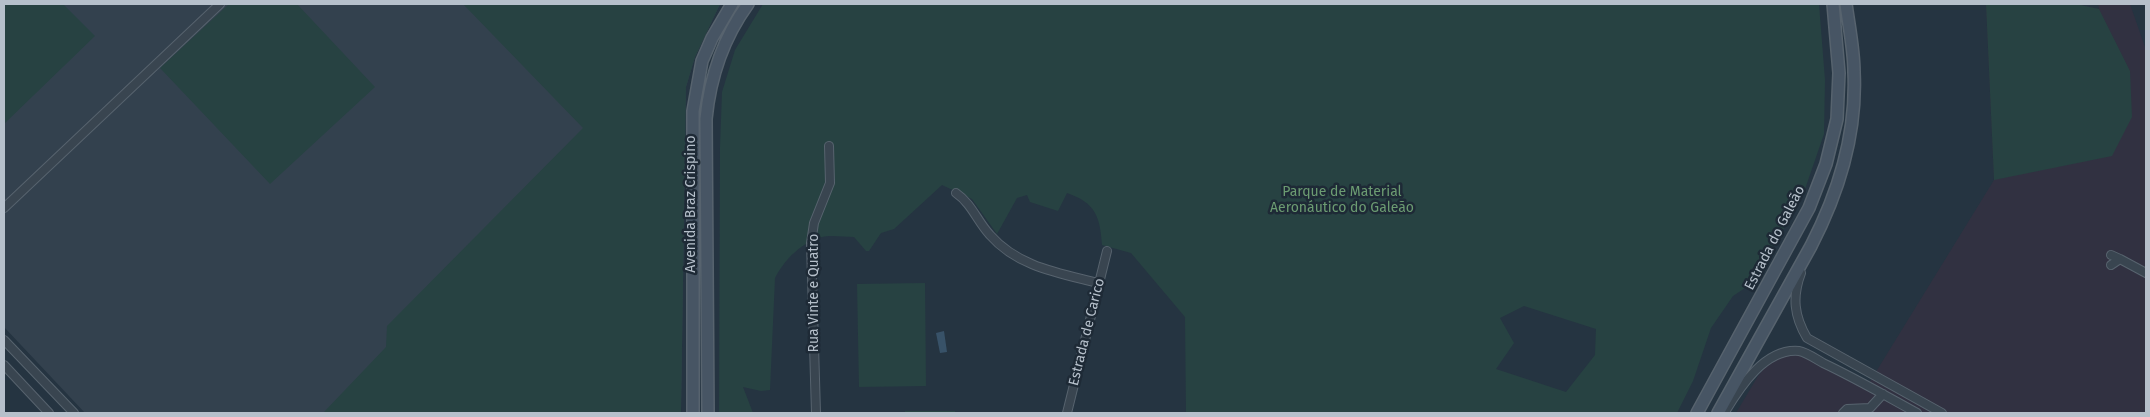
<!DOCTYPE html>
<html>
<head>
<meta charset="utf-8">
<style>
  body { margin:0 }
  #map { position:relative; width:2150px; height:417px; overflow:hidden; background:#253441; font-family:"Fira Sans",sans-serif }
  canvas { display:block }
  .frame { position:absolute; inset:0; border:5px solid #b6c0cb; pointer-events:none }
</style>
</head>
<body>
<div id="map">
<canvas width="2150" height="417"></canvas>
<div class="frame"></div>
</div>
<script>
const ctx = document.querySelector('canvas').getContext('2d');
ctx.lineJoin = 'round';
function fill(path, color) { ctx.fillStyle = color; ctx.fill(path, 'evenodd'); }
function stroke(path, color, width, dash) { ctx.strokeStyle = color; ctx.lineWidth = width; ctx.lineCap = dash ? 'butt' : 'round'; ctx.setLineDash(dash || []); ctx.stroke(path); }
function label(font, color, halo, rows, align = 'center') {
  ctx.font = font + ' "Fira Sans",sans-serif'; ctx.lineWidth = 5; ctx.setLineDash([]); ctx.textBaseline = 'middle'; ctx.strokeStyle = halo; ctx.fillStyle = color; for (const [text, x, y, turn = 0] of rows) {
    ctx.save(); ctx.translate(x, y); ctx.rotate((+turn || 0) * Math.PI / 180); ctx.textAlign = isNaN(turn) ? turn : align; if (halo) ctx.strokeText(text, 0, 0); ctx.fillText(text, 0, 0); ctx.restore();
  }
}
const medical = new Path2D(`
  M1986,4h89l24,5 -1,-5h32l16,46v363h-410l22,-37 10,-12 16,-8 15,-1 67,33 128,-208z`);
const airport = new Path2D(`
  M4,4h716l-25,53 -9,30 -5,326h-596l-81,-86z`);
const green = new Path2D(`
  M4,4h59l32,32 -91,88z
  M229,4h68l78,83 -105,97 -110,-116z
  M463,4h257l-25,53 -9,30 -5,326h-358l63,-66 1,-21 196,-198z
  M763,4h1056l6,76 -1,54 -20,58 -50,90 -21,14 -22,32 -18,53 -16,32h-491l-1,-96 -54,-64 -29,-8c-2,-28 -6,-42 -35,-52l-9,18 -28,-9 -3,-7 -10,3 -20,36 -25,-35 -30,-14 -48,44 -13,4 -12,18h-3l-12,-14c-10,0 -23,-2 -32,0 -21,6 -37,22 -47,41l-5,112 -9,1 -18,-4 10,26h-34l1,-266 2,-55 13,-42zM1524,306l72,23 -1,26 -29,37 -70,-23 18,-26 -14,-25z
  M1986,4h90l23,5 31,62 2,46 -20,39 -118,24z
  M925,283l1,103 -67,1 -2,-103z
  M905,411h50v2h-50z`);
const water = new Path2D(`
  M944,331l3,21 -7,1 -4,-20z`);
const minor = new Path2D(`
  M956,193c16,11 21,28 34,42 28,32 69,38 108,48
  M4,208l216,-204
  M2120,259l26,14
  M2111,265l9,-6 -9,-4
  M1801,273c-9,24 -7,43 6,65l135,75
  M4,340l70,73
  M4,365l45,48
  M1725,412c15,-25 40,-64 74,-61 7,1 17,8 24,12 32,15 63,33 94,50
  M816,413l-5,-170 3,-20 16,-40 -1,-37
  M1067,413l40,-162
  M1843,413l4,-4 23,-1 13,-14`);
const secondary = new Path2D(`
  M693,413v-302l9,-50 10,-23 20,-34
  M708,413l-2,-294c4,-41 18,-82 42,-115
  M1697,413l112,-205 17,-44 11,-45 2,-46 -6,-69
  M1718,413l93,-167c28,-54 46,-113 43,-174 0,-22 -5,-46 -8,-68`);
const parkNames = [
  ["Parque de Material",1342,192],
  ["Aeronáutico do Galeão",1342,208]
];
const streetNames = [
  ["Avenida Braz Crispino",691,204,-90],
  ["Estrada do Galeão",1775,238,-63],
  ["Rua Vinte e Quatro",814,293,-90],
  ["Estrada de Carico",1087,332,-76]
];
fill(medical, '#313141');
fill(airport, '#33414e');
fill(green, '#274242');
fill(water, '#385268');
stroke(minor, '#57636e', 10);
stroke(secondary, '#57636e', 14);
stroke(minor, '#394550', 8);
stroke(secondary, '#475564', 11);
label('14px', '#6c9c72', '#1e2a36', parkNames);
label('14px', '#b6c0cb', '#1e2a36', streetNames);
</script>
</body>
</html>
